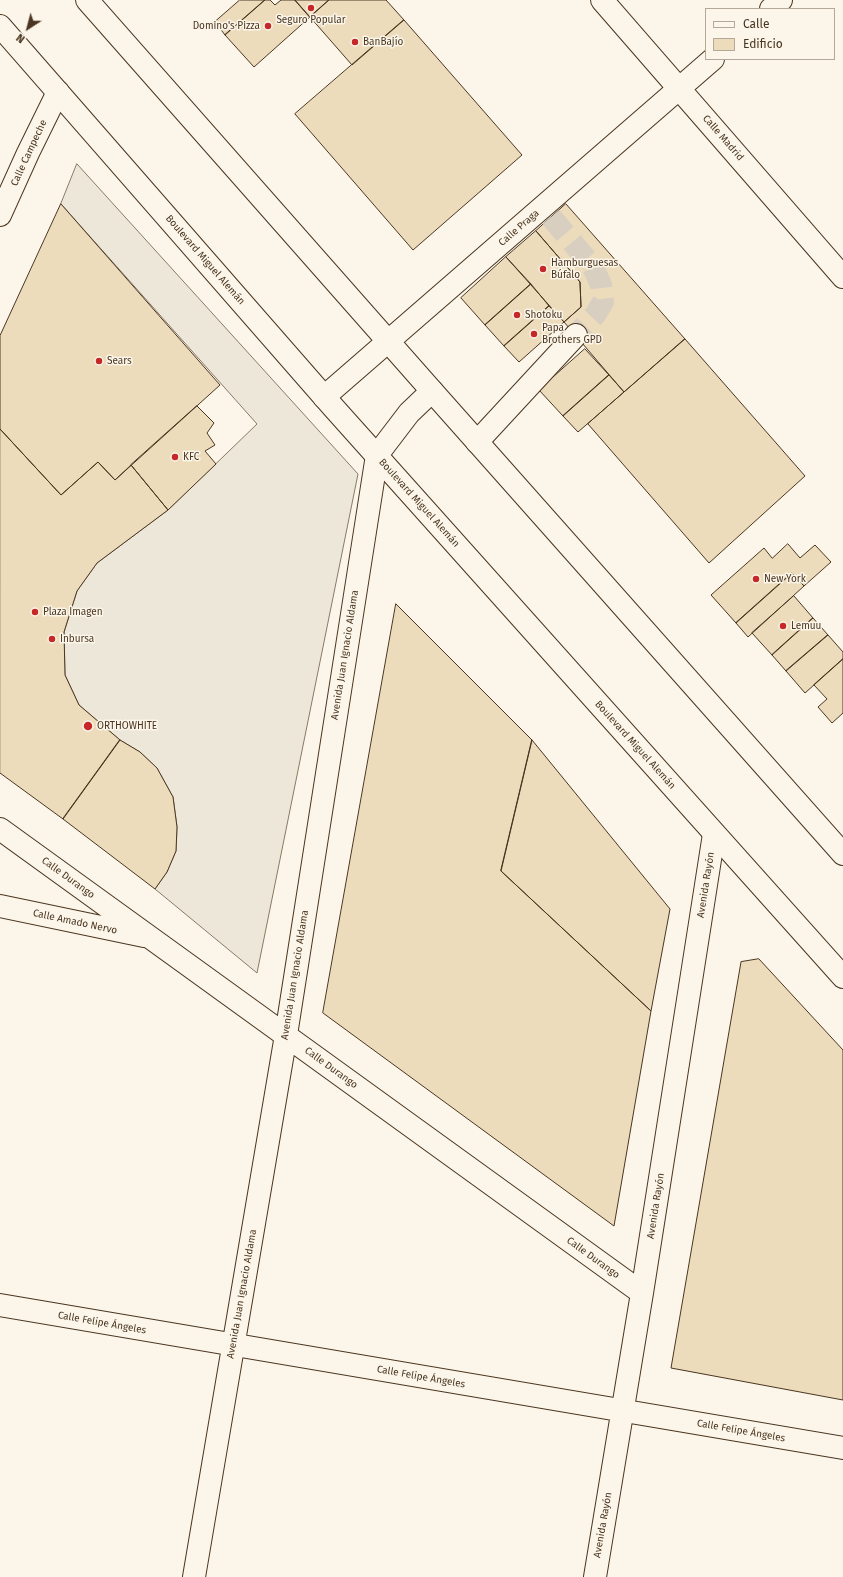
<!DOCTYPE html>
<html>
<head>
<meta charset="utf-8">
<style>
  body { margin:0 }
  #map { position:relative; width:843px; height:1577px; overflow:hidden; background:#fbf6e9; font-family:"Fira Sans",sans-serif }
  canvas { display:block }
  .legend { position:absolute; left:705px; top:8px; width:130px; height:52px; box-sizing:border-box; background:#fbf6e9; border:1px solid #b4a999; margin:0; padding:5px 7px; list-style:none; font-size:12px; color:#4a3520 }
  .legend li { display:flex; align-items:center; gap:8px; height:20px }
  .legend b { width:20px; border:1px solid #b4a999 }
  .north { position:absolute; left:8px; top:8px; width:40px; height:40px; -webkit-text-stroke:3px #fbf6e9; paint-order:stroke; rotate:216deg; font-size:11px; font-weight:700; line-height:16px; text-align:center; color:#4a3520 }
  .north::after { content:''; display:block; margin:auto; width:14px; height:18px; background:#4a3520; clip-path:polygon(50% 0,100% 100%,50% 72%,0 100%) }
</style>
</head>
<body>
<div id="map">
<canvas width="843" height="1577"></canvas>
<ul class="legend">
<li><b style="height:5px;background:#fbf6e9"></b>Calle</li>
<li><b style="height:11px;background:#ecdcbc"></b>Edificio</li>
</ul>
<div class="north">N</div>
</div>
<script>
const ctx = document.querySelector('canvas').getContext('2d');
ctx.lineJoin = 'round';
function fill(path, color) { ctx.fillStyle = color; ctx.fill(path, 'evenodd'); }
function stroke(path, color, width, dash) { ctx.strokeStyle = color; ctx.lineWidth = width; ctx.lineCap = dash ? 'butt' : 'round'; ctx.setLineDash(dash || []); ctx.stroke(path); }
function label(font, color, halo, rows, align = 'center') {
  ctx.font = font + ' "Fira Sans",sans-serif'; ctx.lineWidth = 3; ctx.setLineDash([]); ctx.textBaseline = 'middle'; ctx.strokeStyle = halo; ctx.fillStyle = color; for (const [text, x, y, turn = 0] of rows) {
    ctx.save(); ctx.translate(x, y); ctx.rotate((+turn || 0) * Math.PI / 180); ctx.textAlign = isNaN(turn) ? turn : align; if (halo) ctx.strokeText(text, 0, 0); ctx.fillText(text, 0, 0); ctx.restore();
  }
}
const parking = new Path2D(`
  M77,164l281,310 -101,499 -102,-84 12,-17 9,-21 1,-24 -4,-30 -16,-29 -17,-16 -20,-12 -41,-35 -14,-30 -1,-43 13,-41 20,-28 71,-53 89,-86 -196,-220z`);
const building = new Path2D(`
  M240,0h25l-40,35 -10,-13z
  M265,0h5l5,5 6,-5h14l15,17 -56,50 -29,-32z
  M295,0h34l-19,17z
  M329,0h57l18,20 -52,45 -42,-48z
  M404,20l118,135 -109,95 -118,-136z
  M61,204l159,181 -105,95 -17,-18 -37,33 -61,-66v-93z
  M566,204l119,135 -61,53 -60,-70 17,-15 -1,-25 -44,-51z
  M536,231l44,51 1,25 -17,15 -58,-65z
  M506,257l25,27 -46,41 -24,-27z
  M531,284l18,22 -45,40 -19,-21z
  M549,306l15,16 -45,40 -15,-16z
  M685,339l120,137 -96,87 -121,-139z
  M585,349l24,26 -46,41 -24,-26z
  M609,375l15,17 -46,40 -15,-16z
  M197,406l17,17 -7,10 8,12 -10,6 11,13 -48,46 -37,-45z
  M0,429l61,66 37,-33 17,18 16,-15 37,45 -71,53 -20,28 -13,41 1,43 14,30 41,35 -57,79 -63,-46z
  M788,544l12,14 15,-13 16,17 -27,24 -12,-13 -56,50 -25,-28 53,-47 8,10z
  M792,573l12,13 -56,51 -12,-14z
  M794,596l19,22 -41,37 -20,-22z
  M396,604l136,136 -31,131 150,140 -37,215 -291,-213z
  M813,618l15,17 -42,36 -14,-16z
  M828,635l15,17v7l-38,34 -19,-22z
  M843,659v54l-11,10 -14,-16 9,-8 -13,-14z
  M120,740l20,12 17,16 16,29 4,30 -1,24 -9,21 -12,17 -92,-70z
  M532,740l138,169 -19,102 -150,-140z
  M759,959l84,91v350l-172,-32 70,-406z`);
const minorTunnel = new Path2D(`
  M551,217l42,50 8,18 2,17 -8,13 -19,20`);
const minor = new Path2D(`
  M602,0l241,277
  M771,9l10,-9
  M0,215l28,-62 30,-61
  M324,397l389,-338
  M477,442l99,-107
  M0,829l642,464
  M0,906l144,30
  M0,1305l843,143
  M194,1577l92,-542 91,-580 32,-42 23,-22
  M595,1577l47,-284 72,-459`);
const highway = new Path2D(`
  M87,0l345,391 411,463
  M0,26l333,381 510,570`);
const markers = [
  [311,8,4,"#c62828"],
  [268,26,4,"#c62828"],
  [355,42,4,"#c62828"],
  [543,269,4,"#c62828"],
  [517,315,4,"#c62828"],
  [534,334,4,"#c62828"],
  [99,361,4,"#c62828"],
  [175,457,4,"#c62828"],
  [756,579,4,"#c62828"],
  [35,612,4,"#c62828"],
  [783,626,4,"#c62828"],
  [52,639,4,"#c62828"],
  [88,726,5,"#c62828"]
];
const poiNames = [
  ["Seguro Popular",311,20,"center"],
  ["Domino's Pizza",260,26,"right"],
  ["BanBajío",363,42],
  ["Hamburguesas",551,263],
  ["Búfalo",551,275],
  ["Shotoku",525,315],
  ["Papa",542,328],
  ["Brothers GPD",542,340],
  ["Sears",107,361],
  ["KFC",183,457],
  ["New York",764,579],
  ["Plaza Imagen",43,612],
  ["Lemuu",791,626],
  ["Inbursa",60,639],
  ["ORTHOWHITE",97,726]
];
const streetNames = [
  ["Calle Madrid",723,138,49],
  ["Calle Campeche",29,153,-65],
  ["Calle Praga",519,228,-41],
  ["Boulevard Miguel Alemán",205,260,49],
  ["Boulevard Miguel Alemán",419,503,48],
  ["Avenida Juan Ignacio Aldama",345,655,-81],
  ["Boulevard Miguel Alemán",635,745,48],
  ["Calle Durango",68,878,36],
  ["Avenida Rayón",706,885,-81],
  ["Calle Amado Nervo",75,922,12],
  ["Avenida Juan Ignacio Aldama",295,975,-81],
  ["Calle Durango",331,1068,36],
  ["Avenida Rayón",656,1206,-81],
  ["Calle Durango",593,1258,36],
  ["Avenida Juan Ignacio Aldama",242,1294,-80],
  ["Calle Felipe Ángeles",102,1323,10],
  ["Calle Felipe Ángeles",421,1377,10],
  ["Calle Felipe Ángeles",741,1431,10],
  ["Avenida Rayón",603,1525,-80]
];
fill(parking, '#ede7d9');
stroke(parking, '#887966', 1);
fill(building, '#ecdcbc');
stroke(building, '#4a3520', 1);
stroke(minorTunnel, '#d8cfc1', 22, [22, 11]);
stroke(minor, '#4a3520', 24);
stroke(highway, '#4a3520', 24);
stroke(minor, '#fbf6e9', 22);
stroke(highway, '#fbf6e9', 22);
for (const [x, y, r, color] of markers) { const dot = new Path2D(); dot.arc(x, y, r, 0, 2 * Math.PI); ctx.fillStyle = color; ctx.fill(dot); stroke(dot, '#fbf6e9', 1.5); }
label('10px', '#4a3520', '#fbf6e9', poiNames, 'left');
label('10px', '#4a3520', '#fbf6e9', streetNames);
</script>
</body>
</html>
